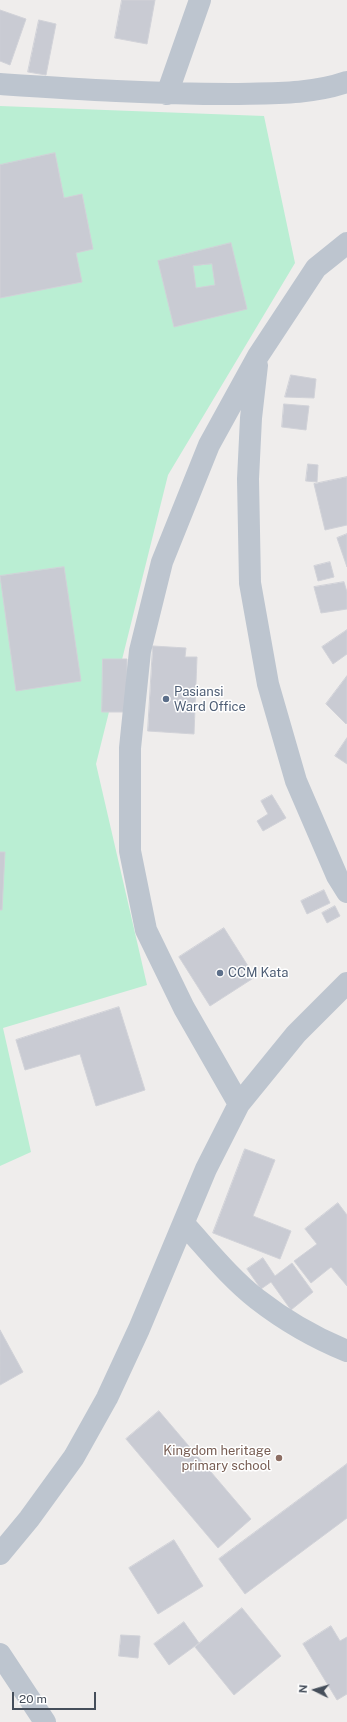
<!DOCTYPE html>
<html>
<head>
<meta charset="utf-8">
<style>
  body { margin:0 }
  #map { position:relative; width:347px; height:1722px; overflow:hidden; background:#efedec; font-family:"Public Sans",sans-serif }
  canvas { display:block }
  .north { position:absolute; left:295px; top:1670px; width:40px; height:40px; -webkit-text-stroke:3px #fff; paint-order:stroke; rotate:275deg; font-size:11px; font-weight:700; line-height:16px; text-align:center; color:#454e5a }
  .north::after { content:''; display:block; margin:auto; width:14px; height:18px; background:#454e5a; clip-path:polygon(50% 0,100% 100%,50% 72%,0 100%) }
  .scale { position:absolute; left:12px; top:1692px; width:84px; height:18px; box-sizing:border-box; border:2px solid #454e5a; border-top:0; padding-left:5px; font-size:12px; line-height:14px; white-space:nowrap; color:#454e5a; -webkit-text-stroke:3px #fff; paint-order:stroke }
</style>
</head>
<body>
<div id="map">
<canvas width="347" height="1722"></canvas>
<div class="north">N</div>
<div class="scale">20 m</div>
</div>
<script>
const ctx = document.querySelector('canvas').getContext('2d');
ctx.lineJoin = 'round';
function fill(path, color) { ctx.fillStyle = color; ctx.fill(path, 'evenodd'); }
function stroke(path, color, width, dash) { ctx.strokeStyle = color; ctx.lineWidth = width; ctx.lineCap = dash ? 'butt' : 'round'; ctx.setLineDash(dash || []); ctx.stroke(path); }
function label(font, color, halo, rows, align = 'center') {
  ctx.font = font + ' "Public Sans",sans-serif'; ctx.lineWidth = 3; ctx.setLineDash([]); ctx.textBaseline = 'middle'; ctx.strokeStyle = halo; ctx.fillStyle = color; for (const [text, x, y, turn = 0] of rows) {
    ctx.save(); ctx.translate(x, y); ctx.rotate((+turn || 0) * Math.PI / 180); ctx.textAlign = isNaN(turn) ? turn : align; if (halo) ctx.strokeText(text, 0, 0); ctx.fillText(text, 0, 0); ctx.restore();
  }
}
const green = new Path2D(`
  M0,106l264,10 31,147 -127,212 -72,289 51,221 -144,43 28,124 -31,14z`);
const building = new Path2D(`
  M122,0h33l-8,44 -32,-6z
  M0,10l26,9 -16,46 -10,-4z
  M39,20l17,4 -10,51 -18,-3z
  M55,153l9,45 18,-4 11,55 -17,4 6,29 -82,16v-133z
  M231,243l16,66 -73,18 -16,-66zM212,264l3,21 -19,3 -3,-22z
  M291,375l25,4 -2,19 -29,-1z
  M284,404l25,2 -3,24 -24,-3z
  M308,464l10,1 -1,17 -11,-1z
  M347,477v48l-22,5 -11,-46z
  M347,534v33l-10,-29z
  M330,562l4,15 -16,4 -4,-15z
  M64,567l17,114 -65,10 -16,-115z
  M344,582l3,10v17l-26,4 -7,-26z
  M347,630v24l-14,10 -11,-17z
  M153,646l33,2 -1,9h12l-3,77 -46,-3z
  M103,659h24v53h-25z
  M347,676v47l-1,1 -20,-20z
  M347,738v26l-12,-8z
  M272,795l14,23 -23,13 -6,-10 11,-7 -7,-13z
  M0,852h5l-3,58h-2z
  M324,890l6,13 -23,11 -6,-13z
  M335,906l5,10 -13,7 -5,-10z
  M224,928l31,49 -45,29 -31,-49z
  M119,1007l26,83 -49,16 -16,-52 -55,16 -9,-30z
  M245,1149l30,11 -22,56 38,15 -11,28 -67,-26z
  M338,1203l9,12v71l-16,-19 -20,16 -17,-22 23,-17 -12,-15z
  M263,1258l12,18 17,-13 21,29 -22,18 -20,-28 -10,7 -14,-20z
  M0,1330l23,42 -23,13z
  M159,1411l92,108 -33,29 -92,-109z
  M347,1464v54l-102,76 -26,-35z
  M174,1540l29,46 -45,28 -29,-46z
  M242,1608l39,48 -47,39 -39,-48z
  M184,1622l15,21 -30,22 -15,-21z
  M331,1626l9,15 7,-4v57l-10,6 -34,-56z
  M121,1635l19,1 -2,22 -19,-2z`);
const minor = new Path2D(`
  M0,84c77,5 153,10 230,10 39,-1 80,1 117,-12
  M167,94l33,-94
  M257,365l-6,53 -3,61 2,104 18,101 28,97 41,95 10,16
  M239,1104l-55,-96 -38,-78 -16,-79v-103l10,-97 22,-89 47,-117 49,-89 58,-88 31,-25
  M184,1224c23,25 46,54 73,75 27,21 58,39 90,52
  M0,1554l29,-35 45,-62 33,-59 32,-69 67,-160 33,-65 57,-70 51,-51
  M0,1654l45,68`);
const markers = [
  [166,699,4,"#5c6f8a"],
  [220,973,4,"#5c6f8a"],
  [279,1458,4,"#8d6e63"]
];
const serviceNames = [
  ["Pasiansi",174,692],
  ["Ward Office",174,707],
  ["CCM Kata",228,973]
];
const educationNames = [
  ["Kingdom heritage",271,1451],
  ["primary school",271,1466]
];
fill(green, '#baeed3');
fill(building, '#c9cbd3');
stroke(building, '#d1d2d8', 1);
stroke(minor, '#bdc5cf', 22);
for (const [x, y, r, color] of markers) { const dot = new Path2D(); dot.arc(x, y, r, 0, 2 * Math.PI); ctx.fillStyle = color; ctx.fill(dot); stroke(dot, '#fff', 1.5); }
label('13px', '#4e5e75', '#fff', serviceNames, 'left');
label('13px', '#785e54', '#fff', educationNames, 'right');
</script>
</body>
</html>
